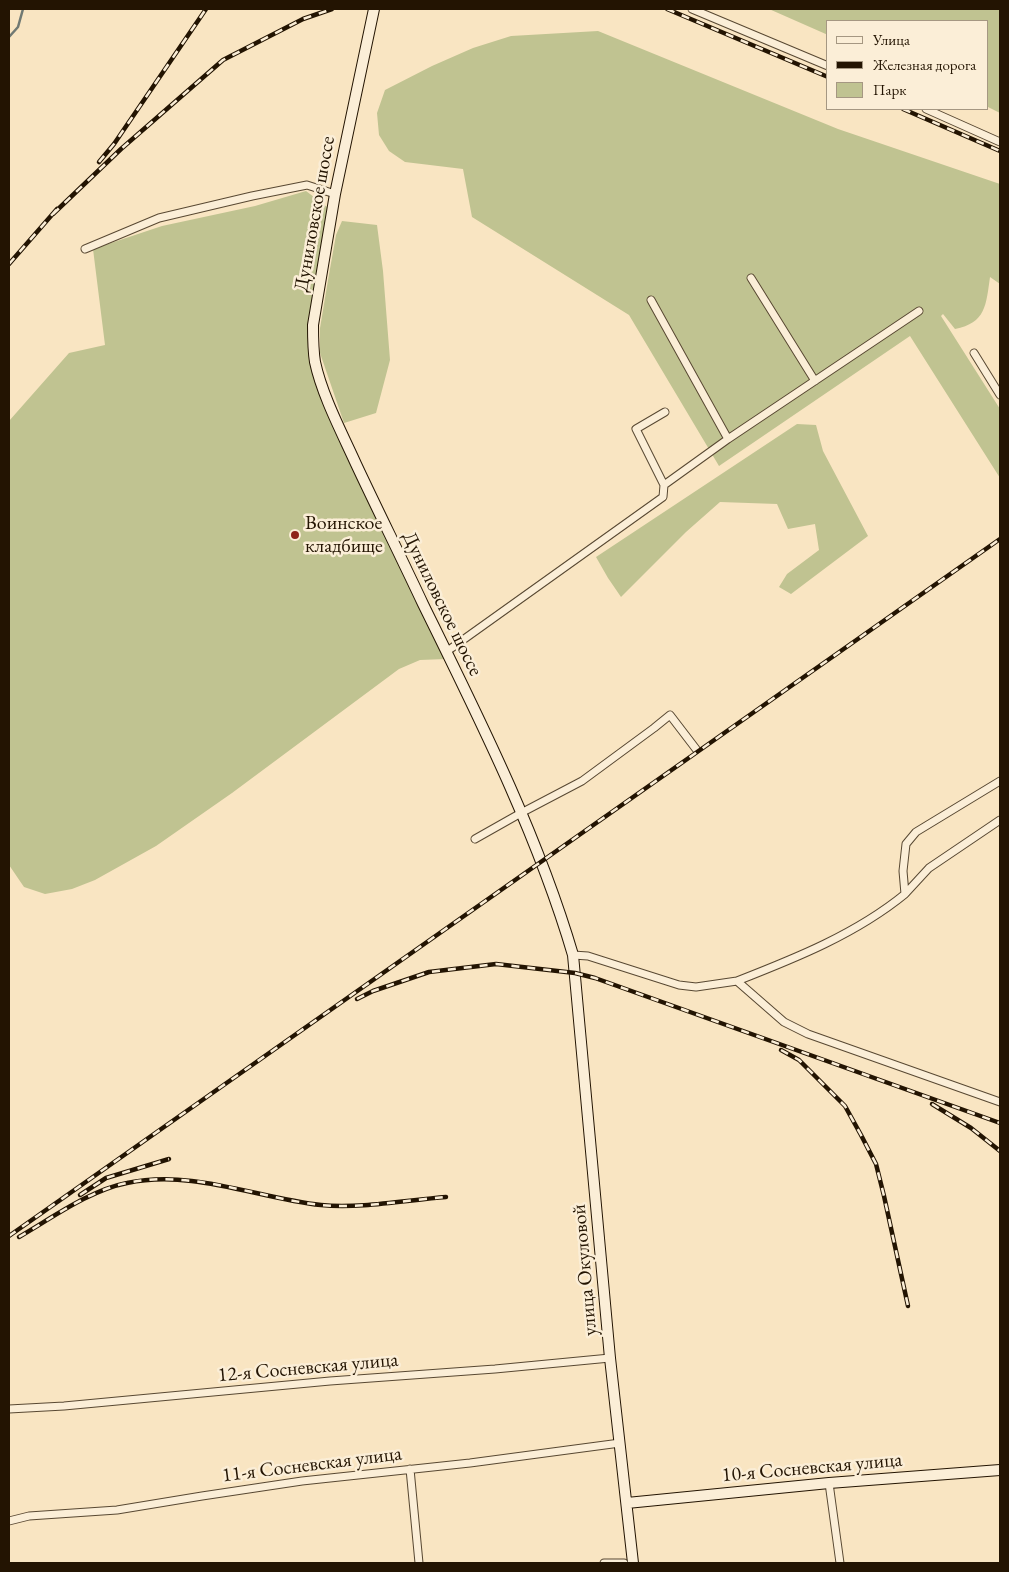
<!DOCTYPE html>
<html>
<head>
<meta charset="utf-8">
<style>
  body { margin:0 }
  #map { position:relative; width:1009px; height:1572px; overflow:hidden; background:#f9e5c2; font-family:"EB Garamond",serif }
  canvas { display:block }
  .frame { position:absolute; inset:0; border:10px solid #231402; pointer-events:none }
  .legend { position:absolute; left:826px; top:20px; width:162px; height:90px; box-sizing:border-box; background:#fbeed7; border:1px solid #a59782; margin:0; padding:6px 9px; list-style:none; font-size:15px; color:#231402 }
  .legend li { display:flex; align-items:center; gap:10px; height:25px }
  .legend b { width:25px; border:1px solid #a59782 }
</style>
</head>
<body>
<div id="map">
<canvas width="1009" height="1572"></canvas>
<div class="frame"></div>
<ul class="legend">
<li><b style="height:6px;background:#fbeed7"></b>Улица</li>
<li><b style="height:6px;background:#231402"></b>Железная дорога</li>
<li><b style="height:14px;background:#c0c391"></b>Парк</li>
</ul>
</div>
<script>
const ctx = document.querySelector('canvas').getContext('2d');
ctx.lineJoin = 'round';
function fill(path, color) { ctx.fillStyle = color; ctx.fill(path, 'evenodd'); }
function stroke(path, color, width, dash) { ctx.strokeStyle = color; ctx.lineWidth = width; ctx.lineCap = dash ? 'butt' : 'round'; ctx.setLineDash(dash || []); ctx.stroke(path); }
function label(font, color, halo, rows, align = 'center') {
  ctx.font = font + ' "EB Garamond",serif'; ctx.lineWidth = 5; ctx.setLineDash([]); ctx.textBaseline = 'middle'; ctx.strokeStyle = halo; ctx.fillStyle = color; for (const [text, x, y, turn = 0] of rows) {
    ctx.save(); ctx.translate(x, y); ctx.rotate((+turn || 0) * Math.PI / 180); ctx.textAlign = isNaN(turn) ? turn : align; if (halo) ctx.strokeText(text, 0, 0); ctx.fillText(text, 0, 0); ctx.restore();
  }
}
const green = new Path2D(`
  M769,9h231v104l-12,-6v-86h-160v14z
  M598,31l240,98 162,55v100l-10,-7c-4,28 -4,46 -35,52l-12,-15 -2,2 59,93v69l-90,-142 -191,130 -90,-151 -157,-98 -9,-48 -58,-7 -16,-11 -10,-16 -2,-22 8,-23 47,-24 41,-18 38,-12z
  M306,191l25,19 -22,137 137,312 -26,1 -21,9 -167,124 -76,53 -61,34 -23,9 -27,5 -21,-7 -15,-22v-444l60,-68 36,-8 -12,-96 69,-23 93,-20z
  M342,221l35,4 6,46 7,89 -14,53 -32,10 -24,-70v-25l8,-48 8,-45z
  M797,424l19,1 7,26 45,85 -77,58 -12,-7 8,-13 32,-24 -4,-26 -27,5 -11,-25 -57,-2 -34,30 -65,65 -13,-19 -12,-21z`);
const stream = new Path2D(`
  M9,37l9,-10 5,-18`);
const street = new Path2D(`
  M692,9l136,57
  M926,109l74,33
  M85,249l74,-31 93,-22 55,-11 28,9
  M751,278l64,103
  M651,300l77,139 -64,46
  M974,353l26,42
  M728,439l191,-128
  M446,652l217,-155 1,-12 -28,-56 29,-17
  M475,839l46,-26 61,-32 72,-53 16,-13 26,34
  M905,894l24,-26 71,-48
  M573,955l15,1 91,29 17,2 41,-6 47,41 24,12 192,68
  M737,981c59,-23 119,-47 168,-87l-2,-23 3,-27 10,-12 84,-51
  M9,1409l55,-3 266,-25 165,-12 115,-11
  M410,1469l9,94
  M829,1483l11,80
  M9,1521l20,-5 88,-6 85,-14 100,-15 168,-18 150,-20
  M604,1563h20`);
const secondary = new Path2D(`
  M374,9l-39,185 -22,131c0,12 0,25 2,37 7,33 27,71 41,102 22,47 45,93 67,140 56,114 114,229 150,351l37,403 23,205
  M627,1503l202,-20 171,-13`);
const rail = new Path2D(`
  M667,9l161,68
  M903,109l97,42
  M99,162l15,-18 92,-135
  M53,214l68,-65 102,-89 80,-41 29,-10
  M9,264l48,-55
  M357,999l16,-8 56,-19 67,-8 79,9 20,5 405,145
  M781,1050l18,10 46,46 16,29 15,29 8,32 24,110
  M932,1104l39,24 29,23
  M80,1195l26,-17 63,-19
  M9,1236l991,-697
  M19,1237c33,-19 71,-47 108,-54 65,-14 130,15 194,22 38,4 86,-5 125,-8`);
const markers = [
  [295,535,5,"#8f2418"]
];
const streetNames = [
  ["Дуниловское шоссе",315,214,-80],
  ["Дуниловское шоссе",442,604,64],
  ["улица Окуловой",585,1270,-95],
  ["12-я Сосневская улица",308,1368,-5],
  ["11-я Сосневская улица",312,1465,-7],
  ["10-я Сосневская улица",812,1468,-5]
];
const poiNames = [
  ["Воинское",305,524],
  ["кладбище",305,547]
];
fill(green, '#c0c391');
stroke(stream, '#707973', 2.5);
stroke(street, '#584832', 9);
stroke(secondary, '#231402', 12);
stroke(street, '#fbeed7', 7);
stroke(secondary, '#fbeed7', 10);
stroke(rail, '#231402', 4.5);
stroke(rail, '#fbeed7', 2.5, [8]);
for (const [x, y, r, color] of markers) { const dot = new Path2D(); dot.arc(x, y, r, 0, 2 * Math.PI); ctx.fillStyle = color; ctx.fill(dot); stroke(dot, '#fbeed7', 2); }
label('20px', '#231402', '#fbeed7', streetNames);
label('20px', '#231402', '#fbeed7', poiNames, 'left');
</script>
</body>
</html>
